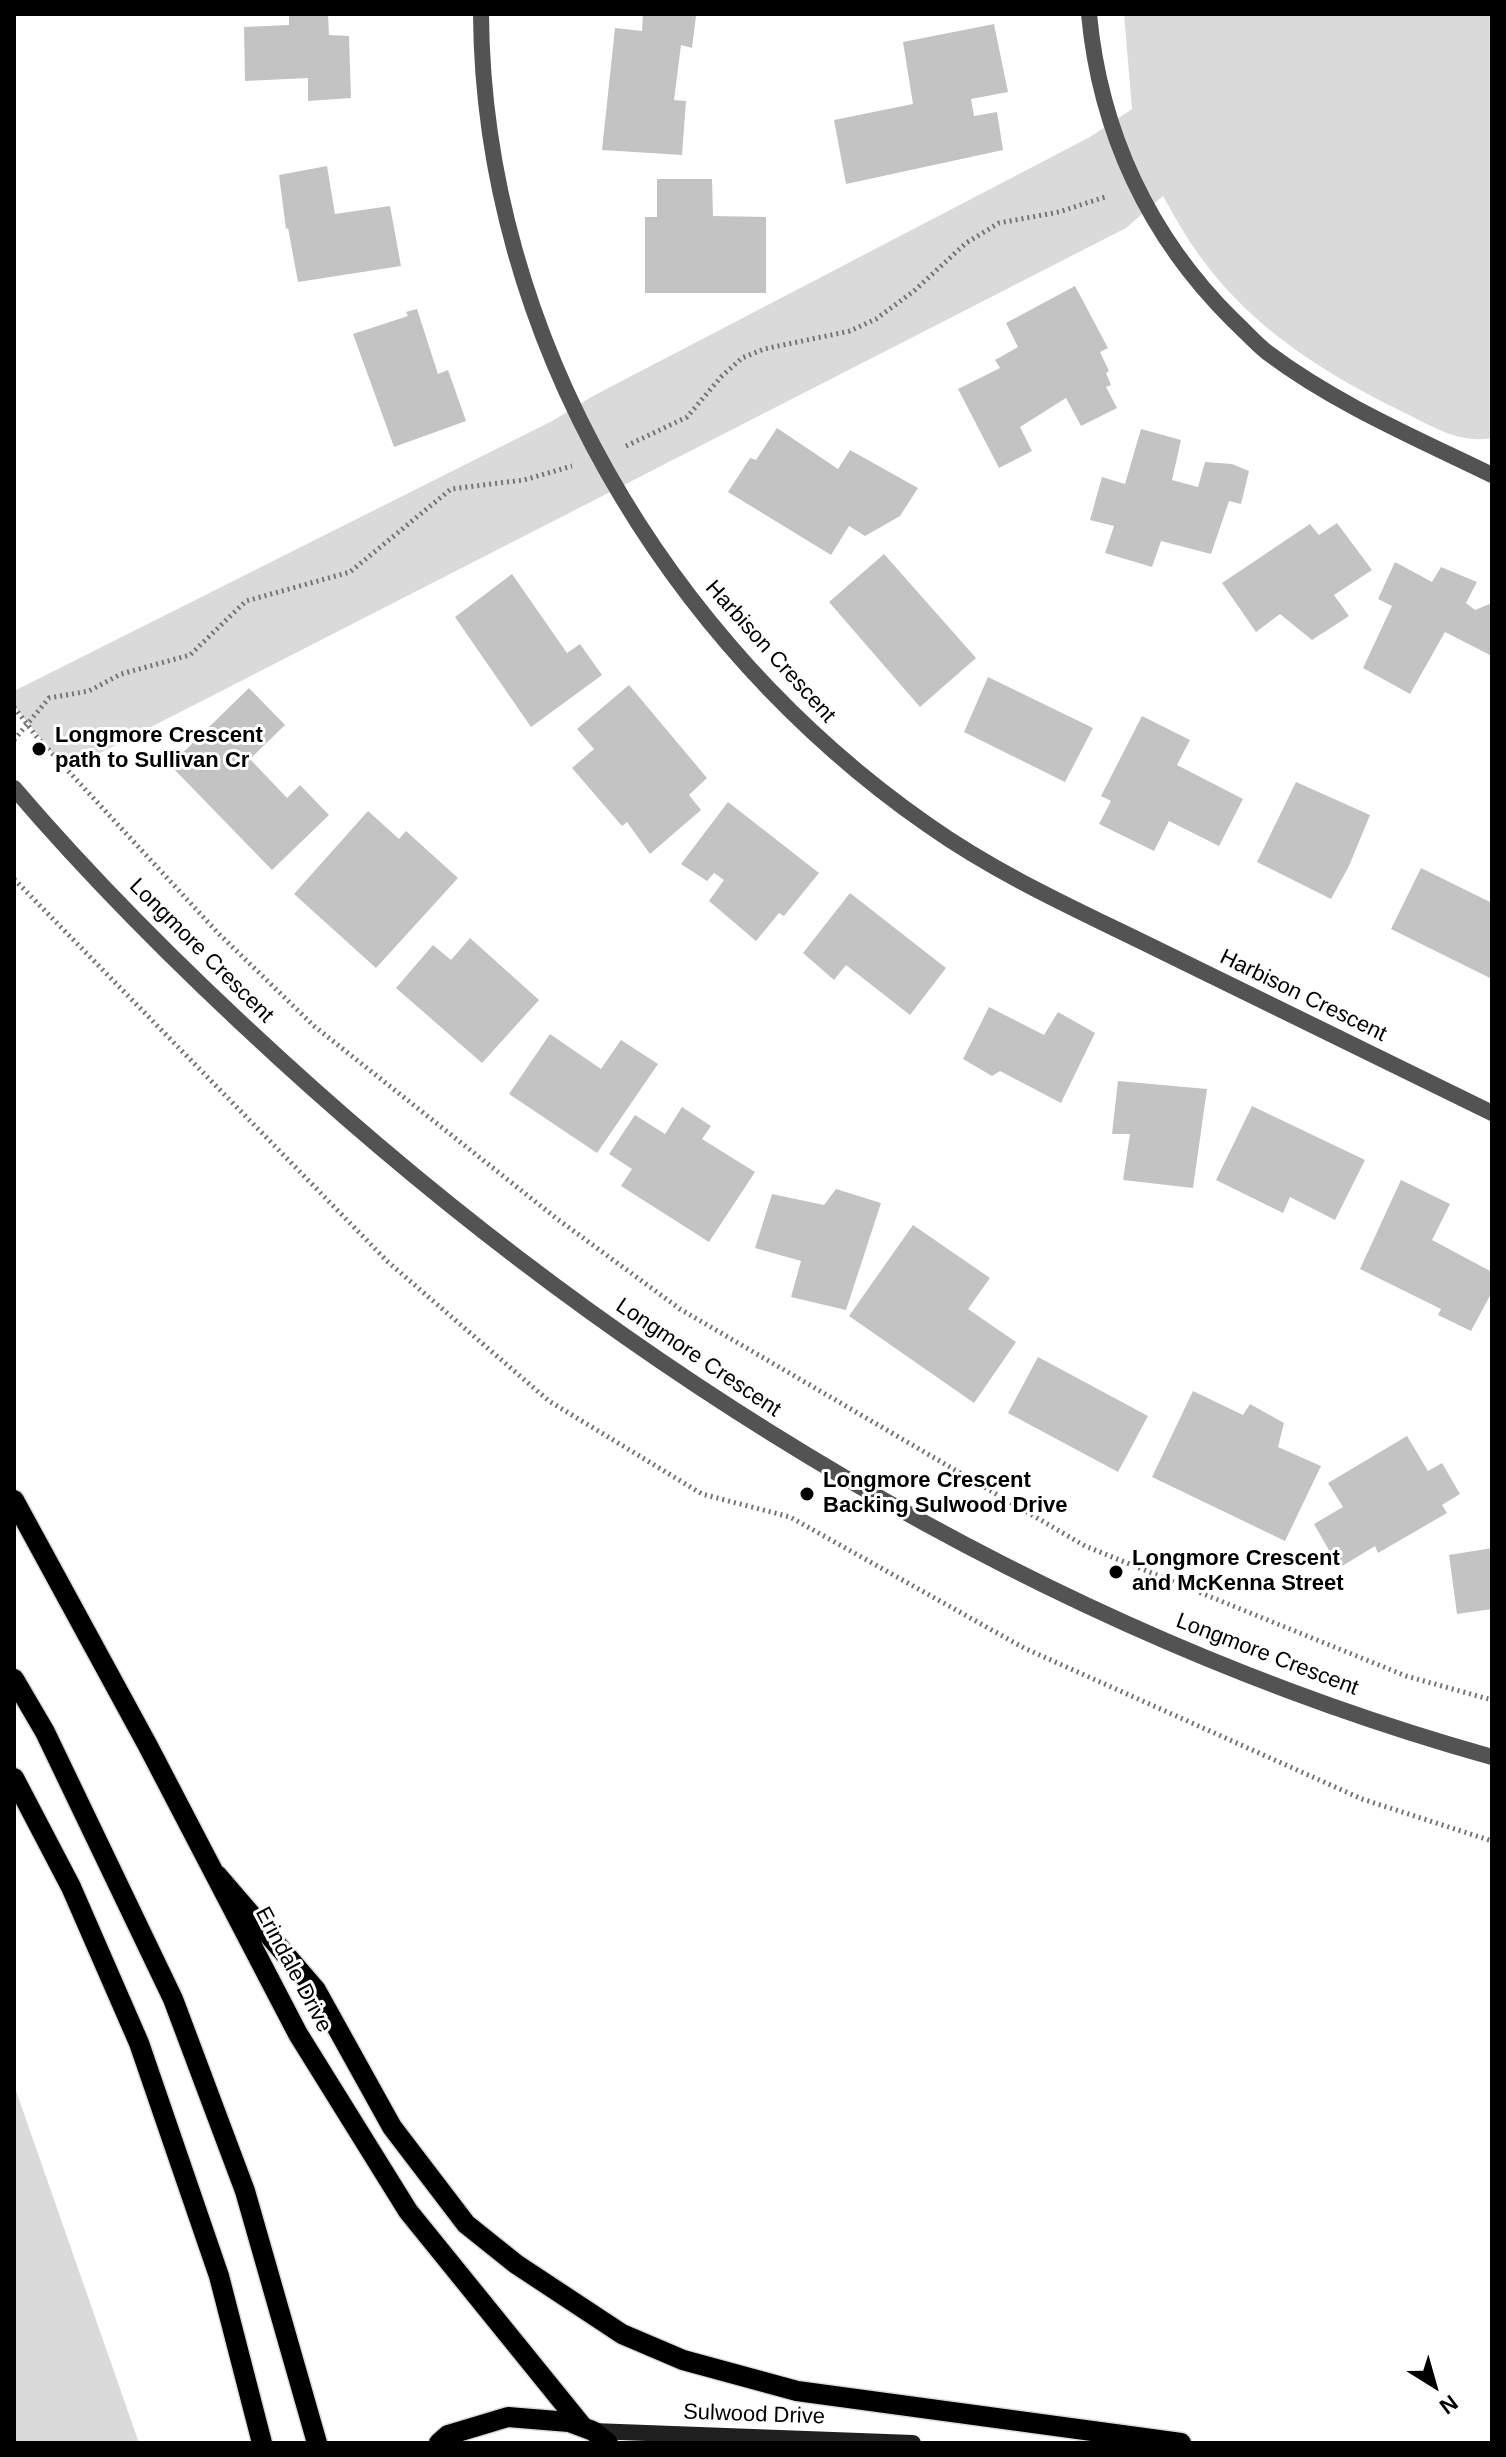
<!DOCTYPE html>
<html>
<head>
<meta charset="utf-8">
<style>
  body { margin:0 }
  #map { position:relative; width:1506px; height:2457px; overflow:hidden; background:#fff; font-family:Arial,sans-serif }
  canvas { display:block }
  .frame { position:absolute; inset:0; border:16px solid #000; pointer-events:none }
  .north { position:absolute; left:1394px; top:2345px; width:80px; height:80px; -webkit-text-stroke:6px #fff; paint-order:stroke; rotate:143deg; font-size:22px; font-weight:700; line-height:32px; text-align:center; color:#000 }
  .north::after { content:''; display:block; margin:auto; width:28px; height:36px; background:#000; clip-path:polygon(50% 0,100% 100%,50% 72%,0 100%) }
</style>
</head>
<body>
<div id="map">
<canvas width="1506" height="2457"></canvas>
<div class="frame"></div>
<div class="north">N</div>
</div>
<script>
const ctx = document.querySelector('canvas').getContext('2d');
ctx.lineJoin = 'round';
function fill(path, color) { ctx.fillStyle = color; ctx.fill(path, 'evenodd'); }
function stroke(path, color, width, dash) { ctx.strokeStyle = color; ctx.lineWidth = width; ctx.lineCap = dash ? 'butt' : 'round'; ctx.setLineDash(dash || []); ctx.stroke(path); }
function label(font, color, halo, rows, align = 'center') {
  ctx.font = font + ' Arial,sans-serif'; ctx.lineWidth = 6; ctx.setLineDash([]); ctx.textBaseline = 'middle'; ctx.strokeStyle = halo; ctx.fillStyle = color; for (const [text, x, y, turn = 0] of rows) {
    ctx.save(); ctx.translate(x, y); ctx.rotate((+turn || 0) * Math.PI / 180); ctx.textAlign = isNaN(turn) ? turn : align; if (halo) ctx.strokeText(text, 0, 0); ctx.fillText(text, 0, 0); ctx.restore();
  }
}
const green = new Path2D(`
  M1124,14h368v424c-33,6 -58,-11 -87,-25 -78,-38 -151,-83 -203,-154 -15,-20 -27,-42 -39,-63l-37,32 -1059,542 -53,-64v-15l538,-270 41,-25 497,-259 42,-28z
  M14,2085l125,358h-125z`);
const building = new Path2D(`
  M289,14h39l1,21 20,1 2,62 -43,3v-23l-63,3 -1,-54 45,-2z
  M643,14l53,2 -4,32 -11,-3 -7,55 12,1 -4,54 -80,-5 13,-122 27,3z
  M994,24l14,68 -37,7 3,17 23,-4 6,38 -157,34 -12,-64 79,-16 -10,-62z
  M327,166l8,48 55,-8 11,60 -103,16 -10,-54 -2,1 -7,-54z
  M657,179h55l1,37 53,1v76h-121v-76h12z
  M1075,286l33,62 -8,4 9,19 -3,2 5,12 -5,2 11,21 -36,18 -15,-28 -46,29 12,24 -33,17 -41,-79 42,-21 -5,-8 23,-13 -12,-24z
  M417,309l21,65 10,-4 18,51 -72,26 -41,-113 55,-18 -2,-4z
  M777,428l61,41 12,-19 68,38 -18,28 -35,20 -16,-10 -18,29 -103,-63 22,-34 6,2z
  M1141,429l40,11 -9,40 26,7 7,-25 27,2 17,7 -8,33 -12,-3 -18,53 -50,-13 -9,26 -47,-14 9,-27 -24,-6 12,-43 23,7z
  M1337,523l35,47 -38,25 15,21 -37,24 -32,-26 -24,18 -34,-49 88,-59 9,11z
  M884,554l92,104 -56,49 -91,-105z
  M1395,562l37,20 9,-15 36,15 -11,21 9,7 17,-7v53l-47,-24 -35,62 -47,-26 29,-62 -14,-7z
  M512,574l55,79 13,-9 22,31 -71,52 -76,-110z
  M988,677l105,51 -28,54 -101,-50z
  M629,685l78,93 -18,17 12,15 -51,44 -23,-32 -5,4 -50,-58 22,-19 -17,-20z
  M249,688l36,37 -35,34 37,39 13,-13 29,30 -57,55 -102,-105z
  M1142,716l48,24 -13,25 66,34 -24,47 -50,-25 -15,30 -55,-27 12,-23 -10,-5z
  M1296,782l74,33 -21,51 -18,33 -74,-37z
  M728,802l91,71 -35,43 -5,-3 -23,28 -47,-40 15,-21 -10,-7 -7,8 -26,-17z
  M368,811l31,28 7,-8 52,47 -82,90 -82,-74z
  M1421,868l71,35v76l-101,-50z
  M850,893l96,75 -36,47 -64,-50 -12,15 -31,-27z
  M470,938l69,62 -57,63 -86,-75 37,-43 18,15z
  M989,1007l55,28 14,-23 37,21 -34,70 -61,-32 -8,5 -29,-17z
  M550,1034l51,35 20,-29 37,24 -61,89 -88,-59z
  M1118,1081l89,8 -14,99 -70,-8 7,-46h-18z
  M1252,1106l113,54 -30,60 -45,-23 -7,16 -67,-33z
  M682,1107l29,19 -9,13 53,33 -46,70 -88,-56 11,-17 -23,-15 26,-39 30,19z
  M1401,1180l49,24 -18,36 60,32v20l-21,39 -33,-16 3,-6 -81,-40z
  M836,1189l45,14 -35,107 -55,-13 10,-36 -46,-13 17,-54 52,11z
  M913,1225l77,53 -22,31 48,33 -42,61 -125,-87z
  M1038,1357l110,59 -30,56 -110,-59z
  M1193,1391l50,24 7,-11 34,19 -6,24 43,19 -36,75 -133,-64z
  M1407,1436l21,35 14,-8 18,31 -18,11 5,8 -69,40 -3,-7 -36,22 -25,-44 29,-17 -15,-24z
  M1492,1548v61l-35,5 -8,-59z`);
const path = new Path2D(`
  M626,446l61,-29 34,-40 21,-19 22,-9 86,-18 26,-12 38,-28 52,-48 33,-20 60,-11 49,-16
  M14,707l22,29 182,197 96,93 242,192 124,91 405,237 321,130 86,24
  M14,740l35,-42 40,-7 32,-17 69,-19 56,-54 104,-29 101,-83 73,-9 48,-14
  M14,879l374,383 161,139 153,93 88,23 234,131 338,151 130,42`);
const street = new Path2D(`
  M481,14c2,322 186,629 447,811 72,51 154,87 233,126 110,54 221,108 331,162
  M1089,14c11,118 60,223 144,306 12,11 23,24 35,33 68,51 148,85 224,122
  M14,788c82,96 172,185 265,270 343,314 763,573 1213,699`);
const secondary = new Path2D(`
  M593,2431l320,12`);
const primary = new Path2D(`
  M14,1500l134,246 150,288 110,177 175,216
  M14,1679l31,53 128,267 72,192 72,252
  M14,1778l57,109 68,156 80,233 43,167
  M217,1875l99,115 76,137 74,97 50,40 106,70 61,26 114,31 384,52
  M439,2443l9,-8 60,-18 61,5 24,9 15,12`);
const markers = [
  [39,749,8,"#000"],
  [807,1494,8,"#000"],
  [1116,1572,8,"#000"]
];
const streetNames = [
  ["Harbison Crescent",770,652,48],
  ["Longmore Crescent",201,951,45],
  ["Harbison Crescent",1303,996,26],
  ["Longmore Crescent",698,1358,34],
  ["Longmore Crescent",1267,1655,21],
  ["Erindale Drive",293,1970,62],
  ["Sulwood Drive",754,2415,2]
];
const poiNames = [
  ["Longmore Crescent",55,736],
  ["path to Sullivan Cr",55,761],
  ["Longmore Crescent",823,1481],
  ["Backing Sulwood Drive",823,1506],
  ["Longmore Crescent",1132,1559],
  ["and McKenna Street",1132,1584]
];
fill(green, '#dadada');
fill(building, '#c3c3c3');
stroke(primary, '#dbdbdb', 23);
stroke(path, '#757575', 5, [2, 4]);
stroke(street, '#535353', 16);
stroke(secondary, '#202020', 16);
stroke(primary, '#000', 20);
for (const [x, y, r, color] of markers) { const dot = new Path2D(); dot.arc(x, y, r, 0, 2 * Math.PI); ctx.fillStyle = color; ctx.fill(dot); stroke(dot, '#fff', 3); }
label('22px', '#000', '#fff', streetNames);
label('bold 22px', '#000', '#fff', poiNames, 'left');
</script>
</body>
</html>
